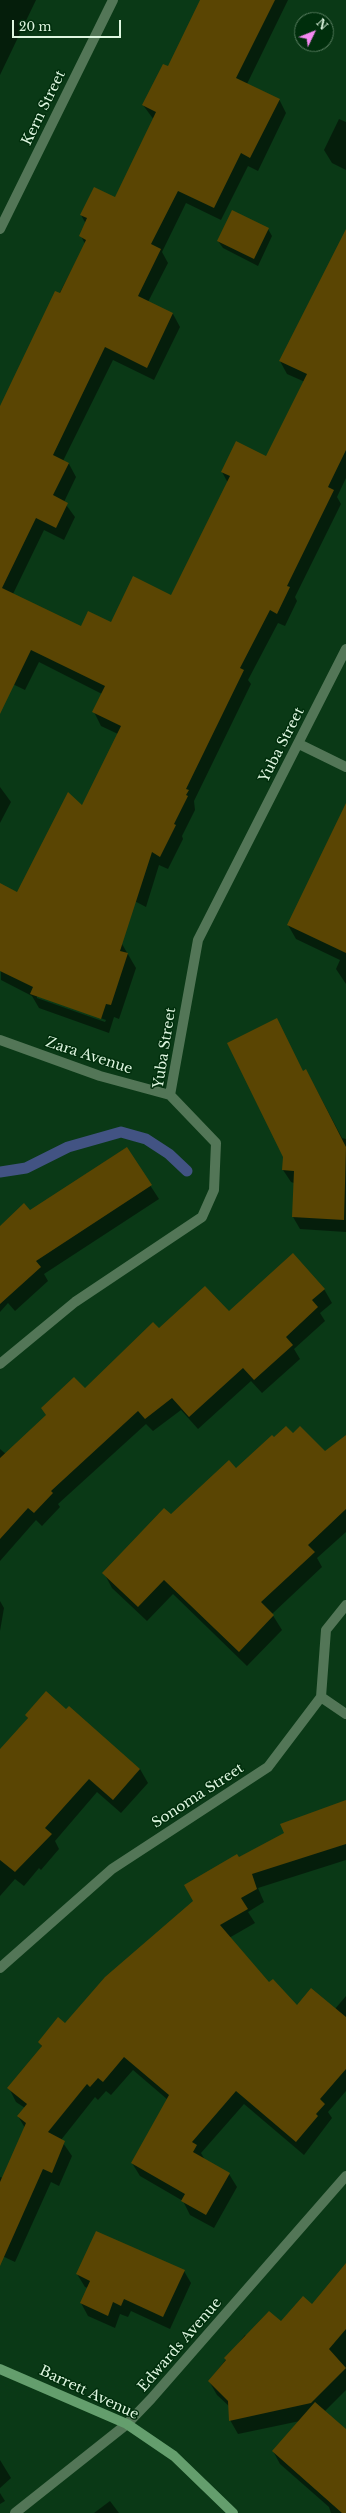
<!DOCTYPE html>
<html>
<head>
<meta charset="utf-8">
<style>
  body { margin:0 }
  #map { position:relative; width:346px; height:2513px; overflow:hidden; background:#0a3916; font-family:"Libre Baskerville",serif }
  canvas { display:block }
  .north { position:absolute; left:294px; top:12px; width:40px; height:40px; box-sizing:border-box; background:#002e0c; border:1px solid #597e61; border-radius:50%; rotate:47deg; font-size:11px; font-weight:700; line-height:16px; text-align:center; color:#def6e0 }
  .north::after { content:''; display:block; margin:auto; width:14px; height:18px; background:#f489f1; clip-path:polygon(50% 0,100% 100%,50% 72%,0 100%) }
  .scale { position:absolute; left:12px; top:20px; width:109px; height:18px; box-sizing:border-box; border:2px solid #def6e0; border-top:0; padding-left:5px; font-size:12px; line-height:14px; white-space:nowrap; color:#def6e0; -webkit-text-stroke:3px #002e0c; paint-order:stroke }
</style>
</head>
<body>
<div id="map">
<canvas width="346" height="2513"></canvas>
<div class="north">N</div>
<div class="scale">20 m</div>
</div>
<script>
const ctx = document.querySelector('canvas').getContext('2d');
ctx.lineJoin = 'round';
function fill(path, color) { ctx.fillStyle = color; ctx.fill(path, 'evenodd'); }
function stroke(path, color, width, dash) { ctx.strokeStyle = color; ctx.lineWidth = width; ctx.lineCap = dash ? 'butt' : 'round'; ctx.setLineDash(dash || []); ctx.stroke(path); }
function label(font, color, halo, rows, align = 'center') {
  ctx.font = font + ' "Libre Baskerville",serif'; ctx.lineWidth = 3; ctx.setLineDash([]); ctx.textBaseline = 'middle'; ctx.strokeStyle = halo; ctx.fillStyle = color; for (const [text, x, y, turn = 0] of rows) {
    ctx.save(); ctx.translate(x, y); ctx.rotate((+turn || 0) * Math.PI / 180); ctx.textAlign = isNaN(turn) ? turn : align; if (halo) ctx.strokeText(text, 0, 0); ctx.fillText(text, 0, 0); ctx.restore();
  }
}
const shadow = new Path2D(`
  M0,0h36l-36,75z
  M202,0h86l-41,84 32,15 7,14 -28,58 -10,-5 -27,54 -35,-17 -24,49 6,11 -20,39 25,12 7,13 -26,53 -41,-20 -50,101 6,3 7,13 -12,25 11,15 -11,23 -20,-10 -31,64 68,34 30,-5 60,-26 57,-114 -6,-11 45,-15 38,-75 -18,-8 -7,-13 66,-113v230l-9,19 4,7 -46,93 2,4 -12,25 -7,-3 -30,57 3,4 -57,117 1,9 -13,26 1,3 -15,30 -9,-4 -13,42 -96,-50 32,-50 36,-73 -17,-8 -7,-14 8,-18 -63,-32 -14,28 -25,-12v-270l85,-164 -4,-8 5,-12 -5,-9 34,-17 39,-78 -11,-15 25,-37z
  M339,119l7,3v48l-14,-7 -8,-13z
  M268,229l4,7 -14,30 -35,-18 -5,-7z
  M0,787l11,15 -11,21z
  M346,853v131l-10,-15 4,-9 -44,-21 -8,-14z
  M0,885l122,59 14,24 -17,51 -5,-2 -5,16 -70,-25 -7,-12 -31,-16zM37,996l69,24 -1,2 -68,-24z
  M306,1070l36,68 4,1v93l-46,-3 -7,-12 1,-34 -3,-1 -8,-12 20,-98z
  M126,1148l33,51 -115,75 4,7 -33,30 -7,-8 -8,9v-85l30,-16z
  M324,1289l8,14 -12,10 5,8 -31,28 6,10 -38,34 -11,-12 -53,48 -17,-19 -28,21 -7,-7 -88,80 2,3 -18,19 -6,-6 -36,41v-112l6,5 153,-124z
  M293,1434l32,18 21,-16v96l-29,26 5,9 -50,47 10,16 -35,36 -74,-72 -26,27 -35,-33 -8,-15 67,-57 65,-47 38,-30z
  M0,1601l4,7 -4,23z
  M26,1715l114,54 8,14 -27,30 -24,-21 -42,49 4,8 -18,21 -2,-2 -15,18 -9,-7 -15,17v-145l28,-32z
  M346,1801v59l-88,28 6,14 -16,10 7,11 -26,15 40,46 28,23 38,2 11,-13v95l-18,21 4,6 -28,37 -60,-51 -43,49 4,7 24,14 8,13 -23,41 -24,-13 -7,-14 -43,-25 -8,-13 36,-63 -35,-30 -22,25 -5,-4 -8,9 -3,-3 -34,43 11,16 -13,30 -8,-4 -36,80 -15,-7v-78l3,1 22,-50 -7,-12 7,-8 -9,-6 -7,-14 33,-41 -3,-5 26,-18 174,-166z
  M346,2265v125l-22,22 22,19v82h-15l-2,-6 -49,-43 -7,-13 27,-30 -62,13 -8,-14v-13l-13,-12 -8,-14 36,-46 2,2 34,-15 31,-16z
  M184,2271l7,12 -21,46 -39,-18 -3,6 -8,-3 -5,14 -27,-12 -7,-13 7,-15 -3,-1 -8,-13z
  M0,2460l11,18 -11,10z
  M0,2493l5,8 -5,3z
  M110,2501l9,12h-25z`);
const stream = new Path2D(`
  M0,1172l26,-4 42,-21 53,-15 25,7 23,15 18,17`);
const building = new Path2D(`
  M200,0h75l-39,78 44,21 -30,59 -9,-5 -27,55 -36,-17 -27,53 10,5 -23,47 35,17 -26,55 -42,-21 -52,108 16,8 -16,32 15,8 -12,25 -20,-10 -34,70 79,38 7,-15 23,11 22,-46 38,19 59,-119 -9,-4 15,-31 30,15 41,-82 -28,-13 67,-132v221l-18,37 6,3 -47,96 3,1 -13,27 -7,-4 -30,58 4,2 -58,119 3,1 -3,5 2,1 -14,28 2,1 -16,32 -8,-5 -32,99 8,2 -17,52 -5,-1 -5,15 -71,-25 3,-7 -33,-16v-88l17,9 51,-100 14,13 39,-79 -29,-14 13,-26 -74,-36 -31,64v-308l55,-115 5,2 26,-53 -7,-4 8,-18 -7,-3 14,-28 21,10 41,-85 -14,-7 21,-41 5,2z
  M232,210l37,18 -15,31 -37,-18z
  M346,803v150l-59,-28z
  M277,1018l26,53 3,-2 40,78 -2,73 -52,-3 2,-46 -12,-1 1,-13 -56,-114z
  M127,1147l25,38 -116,76 5,6 -41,37v-78l24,-23 6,7z
  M293,1253l32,36 -13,11 6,7 -32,30 7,8 -39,35 -11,-12 -54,49 -17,-19 -27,21 -7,-8 -87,80 2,2 -19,20 -6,-5 -28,31v-81l46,-43 -5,-7 33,-31 11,11 68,-66 6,6 46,-42 24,25z
  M286,1426l7,7 7,-7 25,25 21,-16v74l-38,36 7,7 -54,50 13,13 -35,37 -75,-72 -26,27 -36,-34 62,-65 7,6 58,-54 7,8 36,-33 2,2z
  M46,1691l20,18 3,-3 71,63 -27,31 -24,-21 -44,49 7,6 -37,38 -15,-12v-111l28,-31 -3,-3z
  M346,1800v44l-94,30 5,15 -16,9 7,11 -28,16 49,57 4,-3 24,26 14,-17 35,29v52l-26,30 5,5 -9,10 2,2 -22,26 -60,-51 -44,51 5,3 -4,7 37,21 -24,42 -25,-14 4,-7 -54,-31 38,-68 -45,-38 -21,25 -5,-4 -8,9 -3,-3 -39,48 17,9 -13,32 -9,-4 -43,97v-84l26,-59 -9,-7 10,-12 -20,-16 35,-42 -4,-4 20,-25 7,6 40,-46 88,-76 -9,-16 53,-31 2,3 45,-24 -4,-9z
  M96,2231l89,39 -22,47 -39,-18 -3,7 -8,-4 -5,14 -28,-13 10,-22 -14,-7z
  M346,2263v66l-17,20 17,19 -35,35 -82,18 -1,-20 -20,-20 18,-21 -2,-2 45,-47 12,10 22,-25 9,8z
  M315,2402l31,27v84h-4l-70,-62z`);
const street = new Path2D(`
  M0,229l113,-229
  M299,744l47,23
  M0,1040l100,36 70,19
  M0,1364l75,-62 127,-85 12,-27 2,-47 -46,-48 28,-155 148,-291
  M321,1697l25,17
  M0,1968l112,-99 156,-102 53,-70 5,-67 20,-25
  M15,2513l112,-89 24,-25 195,-223`);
const secondary = new Path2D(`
  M0,2369l127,55 47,32 59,57`);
const streetNames = [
  ["Kern Street",44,108,-64],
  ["Yuba Street",282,745,-63],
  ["Yuba Street",165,1048,-81],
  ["Zara Avenue",89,1056,18],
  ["Sonoma Street",198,1796,-33],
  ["Edwards Avenue",180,2345,-49],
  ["Barrett Avenue",89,2393,25]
];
fill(shadow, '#0007');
stroke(stream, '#425383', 11);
fill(building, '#5a4503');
stroke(street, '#537657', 10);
stroke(secondary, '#649e6d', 10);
label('14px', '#def6e0', '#002e0c', streetNames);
</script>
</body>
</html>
